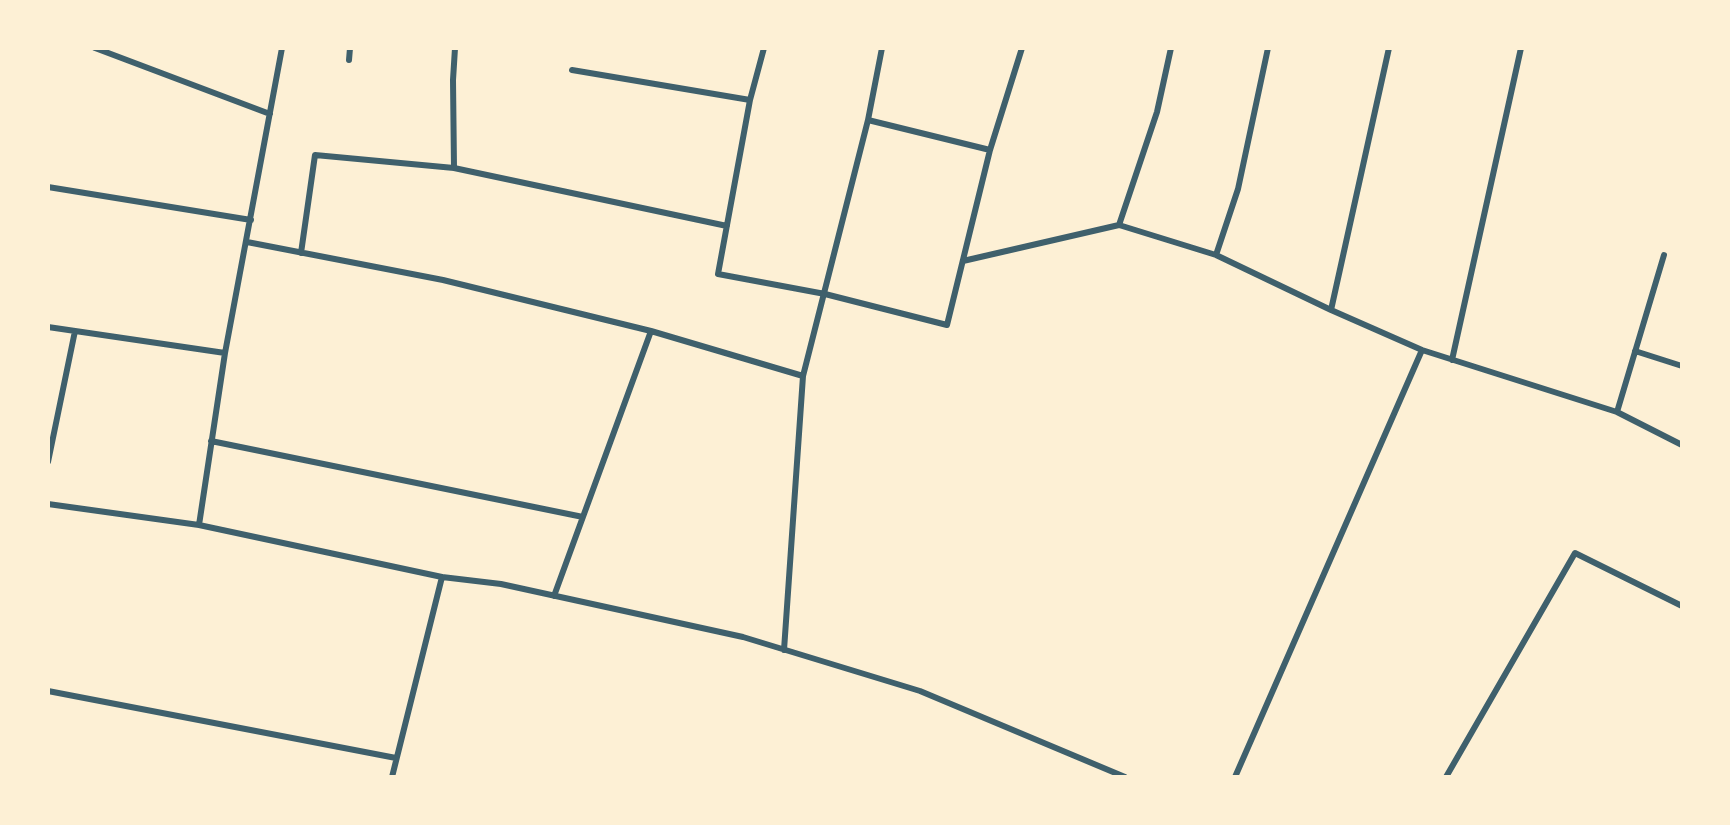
<!DOCTYPE html>
<html>
<head>
<meta charset="utf-8">
<style>
  body { margin:0 }
  #map { position:relative; width:1730px; height:825px; overflow:hidden; background:#fdf0d5; font-family:"Nunito Sans",sans-serif }
  canvas { display:block }
  .frame { position:absolute; inset:0; border:50px solid #fdf0d5; pointer-events:none }
</style>
</head>
<body>
<div id="map">
<canvas width="1730" height="825"></canvas>
<div class="frame"></div>
</div>
<script>
const ctx = document.querySelector('canvas').getContext('2d');
ctx.lineJoin = 'round';
function stroke(path, color, width, dash) { ctx.strokeStyle = color; ctx.lineWidth = width; ctx.lineCap = dash ? 'butt' : 'round'; ctx.setLineDash(dash || []); ctx.stroke(path); }
const minor = new Path2D(`
  M95,48l175,66
  M764,48l-14,52 -32,174 107,20 122,31 43,-175 32,-102
  M349,60l1,-12
  M572,70l178,30
  M868,120l122,30
  M454,168l-1,-88 2,-32
  M48,187l203,33
  M1119,225l38,-113 14,-64
  M247,242l196,38 208,51 152,45
  M301,253l14,-98 139,13 273,58
  M1216,255l22,-66 30,-141
  M963,261l156,-36 97,30 115,55 91,40 195,62 65,33
  M1331,310l58,-262
  M48,327l177,26
  M1635,351l47,15
  M1452,360l69,-312
  M1617,412l47,-157
  M211,441l372,76
  M48,462l27,-131
  M48,504l151,21 243,52 59,7 242,53 177,54 205,86
  M199,525l26,-172 57,-305
  M554,596l97,-265
  M784,650l19,-274 65,-256 14,-72
  M48,691l348,67
  M392,777l50,-200
  M1235,777l187,-427
  M1446,777l129,-224 107,53`);
stroke(minor, '#3f606c', 6);
</script>
</body>
</html>
